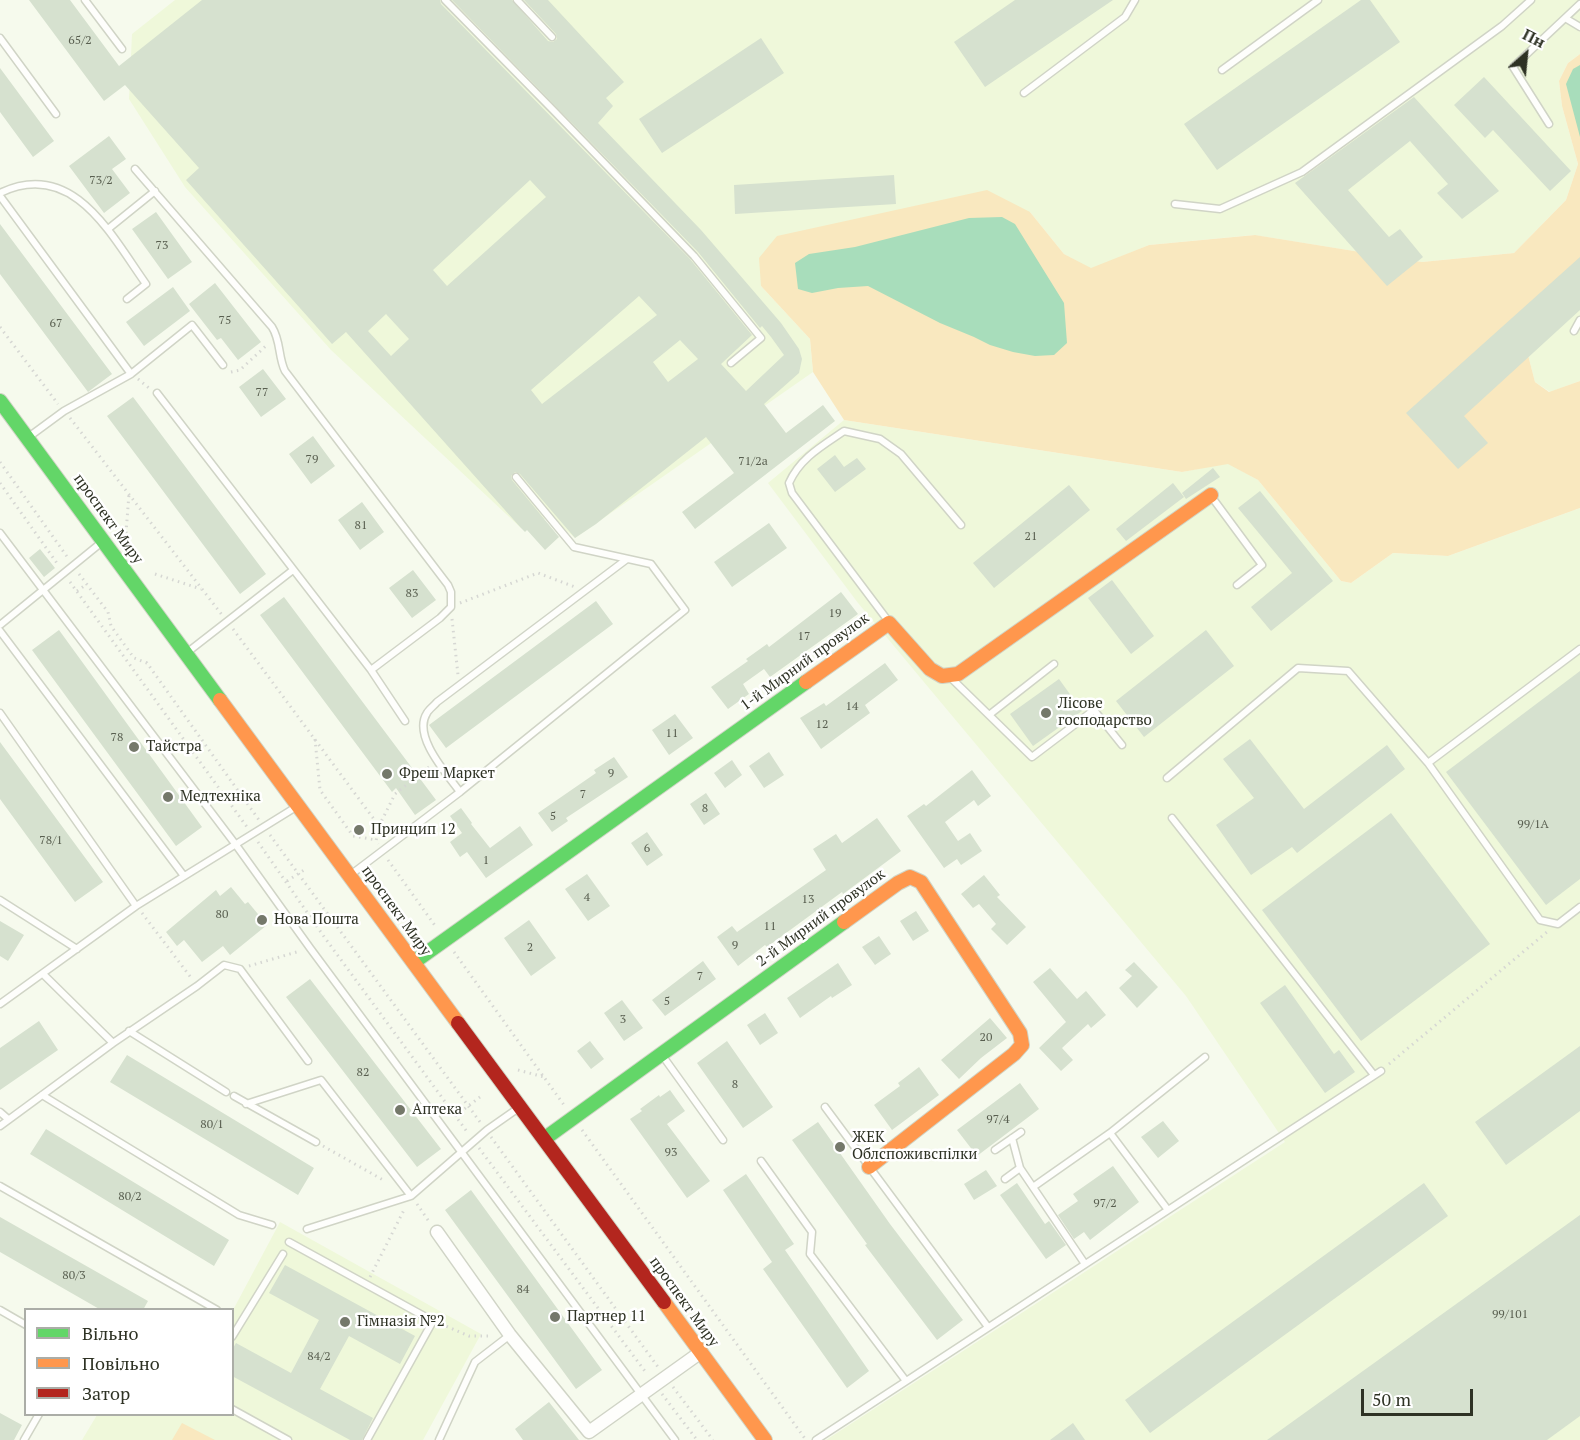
<!DOCTYPE html>
<html>
<head>
<meta charset="utf-8">
<style>
  body { margin:0 }
  #map { position:relative; width:1580px; height:1440px; overflow:hidden; background:#f6faed; font-family:"PT Serif",serif }
  canvas { display:block }
  .legend { position:absolute; left:24px; top:1308px; width:210px; height:108px; box-sizing:border-box; background:#fff; border:2px solid #abada7; margin:0; padding:8px 10px; list-style:none; font-size:18px; color:#2e3224 }
  .legend li { display:flex; align-items:center; gap:12px; height:30px }
  .legend b { width:30px; border:2px solid #abada7 }
  .north { position:absolute; left:1496px; top:24px; width:60px; height:60px; -webkit-text-stroke:4px #fff; paint-order:stroke; rotate:27deg; font-size:16px; font-weight:700; line-height:24px; text-align:center; color:#2e3224 }
  .north::after { content:''; display:block; margin:auto; width:21px; height:27px; background:#2e3224; clip-path:polygon(50% 0,100% 100%,50% 72%,0 100%) }
  .scale { position:absolute; left:1361px; top:1389px; width:112px; height:27px; box-sizing:border-box; border:3px solid #2e3224; border-top:0; padding-left:8px; font-size:18px; line-height:21px; white-space:nowrap; color:#2e3224; -webkit-text-stroke:4px #fff; paint-order:stroke }
</style>
</head>
<body>
<div id="map">
<canvas width="1580" height="1440"></canvas>
<ul class="legend">
<li><b style="height:8px;background:#63d668"></b>Вільно</li>
<li><b style="height:8px;background:#ff974d"></b>Повільно</li>
<li><b style="height:8px;background:#b3261e"></b>Затор</li>
</ul>
<div class="north">Пн</div>
<div class="scale">50 m</div>
</div>
<script>
const ctx = document.querySelector('canvas').getContext('2d');
ctx.lineJoin = 'round';
function fill(path, color) { ctx.fillStyle = color; ctx.fill(path, 'evenodd'); }
function stroke(path, color, width, dash) { ctx.strokeStyle = color; ctx.lineWidth = width; ctx.lineCap = dash ? 'butt' : 'round'; ctx.setLineDash(dash || []); ctx.stroke(path); }
function label(font, color, halo, rows, align = 'center') {
  ctx.font = font + ' "PT Serif",serif'; ctx.lineWidth = 5; ctx.setLineDash([]); ctx.textBaseline = 'middle'; ctx.strokeStyle = halo; ctx.fillStyle = color; for (const [text, x, y, turn = 0] of rows) {
    ctx.save(); ctx.translate(x, y); ctx.rotate((+turn || 0) * Math.PI / 180); ctx.textAlign = isNaN(turn) ? turn : align; if (halo) ctx.strokeText(text, 0, 0); ctx.fillText(text, 0, 0); ctx.restore();
  }
}
const built = new Path2D(`
  M175,0h1405v54l-12,9 -9,18 3,25 16,58 -12,36 -52,53 -92,9 -168,-27 -105,10 -58,24 -27,-15 -34,-42 -269,74 49,53 3,33 -238,166 -25,-21 -29,11 -190,-178 -146,-163 -56,-88 3,-65z
  M1580,263v118l-30,11 -15,-10 -8,-31z
  M844,420l338,52 46,-9 30,17 83,101 10,2 42,-30 55,3 132,-48v932h-754l459,-298 -99,-146 -328,-393 -90,-120z
  M280,1222l201,112 -58,106h-341l15,-25 135,-1 1,-104z`);
const green = new Path2D(`
  M1580,54v209l-53,88 8,31 14,10 31,-11v127l-132,48 -55,-3 -42,30 -10,-2 -83,-101 -30,-16 -46,8 -338,-52 -31,-48 -3,-33 -49,-53 -2,-28 18,-22 210,-46 43,22 34,42 27,14 58,-23 106,-10 167,27 92,-9 52,-53 12,-36 -16,-58 -3,-25 9,-18z
  M182,1423l33,17h-43z`);
const water = new Path2D(`
  M1580,65v72l-14,-53 7,-15z
  M1002,217l13,7 49,79 3,40 -13,12 -19,1 -22,-4 -23,-7 -16,-8 -34,-14 -72,-37 -30,2 -26,5 -14,-4 -3,-26 14,-9 46,-7 114,-29z`);
const building = new Path2D(`
  M29,0h41l49,66 83,-66h238l1,4 249,255 62,76 -31,29 25,27 38,-36 -13,-18 -9,-11 -2,2 -62,-76 -246,-252h60l36,41 5,1 4,-3 -1,-5 -32,-34h24l76,82 -18,16 7,8 -15,17 103,107 80,93 18,26 3,10 -3,14 -35,31 22,29 37,-28 12,16 -140,108 -13,-17 52,-39 -28,-36 -110,87 -21,14 -55,-64 -5,-2 -4,4 1,4 47,57 -14,13 -18,-20 -2,2 -4,-4 -175,-196 -14,12 -146,-164 13,-12 -74,-83 -21,16zM530,180l16,17 -99,89 -14,-16zM639,296l18,19 -115,89 -11,-14zM386,314l23,25 -18,17 -23,-25zM680,340l18,19 -30,23 -15,-20z
  M1015,0h98l-128,87 -31,-45z
  M1361,0h9l30,42 -183,128 -33,-46z
  M761,38l23,35 -122,80 -23,-34z
  M0,68l54,73 -21,16 -33,-45z
  M1484,77l87,94 -21,20 -57,-61 -8,8 -31,-33z
  M1414,97l85,94 -37,28 -25,-26 11,-9 -38,-43 -62,49 41,47 11,-8 23,28 -36,29 -92,-103z
  M109,136l17,23 -14,10 18,24 -26,20 -35,-47z
  M894,175l2,29 -161,10 -1,-29z
  M156,212l36,50 -24,17 -36,-50z
  M0,224l112,150 -24,18 -88,-118z
  M1580,257v53l-116,106 24,27 -30,26 -52,-56z
  M215,283l46,59 -23,18 -17,-22 -4,2 -28,-36z
  M173,287l17,24 -46,35 -18,-24z
  M263,369l23,30 -25,18 -22,-30z
  M133,397l133,177 -26,20 -133,-178z
  M313,436l22,30 -24,18 -22,-30z
  M835,455l9,12 13,-9 9,11 -31,23 -18,-23z
  M1213,468l7,9 -34,22 -4,-6z
  M1173,483l11,14 -58,44 -10,-12z
  M1069,485l21,25 -96,78 -21,-25z
  M1260,491l73,90 -62,50 -20,-24 41,-34 -54,-65z
  M362,502l22,30 -24,18 -22,-30z
  M769,523l18,25 -55,39 -18,-25z
  M40,549l15,19 -11,9 -15,-19z
  M413,570l23,30 -24,18 -23,-30z
  M1112,580l42,56 -23,18 -43,-56z
  M841,592l17,22 -88,63 -6,-8 -21,15 6,10 -21,15 -17,-22 37,-26 -2,-2 21,-15 2,3z
  M284,597l152,203 -21,15 -19,-27 -4,4 -132,-177z
  M596,601l17,23 -167,124 -17,-23z
  M59,630l143,197 -26,19 -144,-196z
  M1206,630l28,36 -90,71 -28,-36z
  M885,663l13,17 -33,25 5,8 -49,36 -21,-31 24,-15 2,3z
  M1580,671v208l-34,26 -100,-133z
  M1059,679l23,32 -49,35 -23,-32z
  M675,714l18,24 -24,17 -17,-25z
  M1250,739l54,70 83,-64 18,24 -108,84 -5,-6 -41,28 -35,-50 38,-27 -31,-39z
  M0,742l103,140 -28,20 -75,-103z
  M769,752l15,23 -20,13 -15,-22z
  M614,757l14,20 -62,41 2,3 -16,11 -14,-19 58,-40 -2,-3z
  M732,760l10,15 -17,13 -11,-15z
  M972,770l19,26 -13,10 -4,-6 -29,22 13,19 12,-8 12,18 -21,14 -4,-6 -13,9 -37,-52 17,-12 2,2z
  M706,793l14,21 -16,11 -14,-21z
  M461,808l11,15 -1,1 19,24 30,-22 13,19 -47,33 -19,-26 -7,5 -10,-15 12,-9 -12,-17z
  M1391,813l99,131 -129,97 -99,-131z
  M877,818l24,33 -58,43 -1,-2 -75,55 -2,-2 -27,21 -21,-29 15,-11 5,6 89,-62 -13,-21 23,-15 6,9z
  M647,832l16,23 -16,11 -16,-23z
  M587,874l23,32 -22,15 -23,-32z
  M984,875l16,20 -3,2 29,30 -19,18 -16,-16 5,-5 -17,-20 -6,4 -12,-14z
  M231,887l14,17 3,-2 19,23 -37,30 -7,-9 -21,16 -18,-22 -7,6 -11,-14 50,-42 4,6z
  M916,911l13,20 -16,10 -13,-20z
  M529,920l27,38 -25,18 -27,-38z
  M0,921l24,14 -16,26 -8,-5z
  M879,936l12,18 -16,11 -13,-18z
  M703,961l13,18 -51,37 -13,-16z
  M1134,962l24,25 -21,21 -18,-20 13,-12 -7,-6z
  M838,963l14,22 -20,13 -1,-2 -31,22 -13,-20z
  M1050,968l27,31 9,-8 20,24 -15,13 -3,-4 -26,24 11,12 -12,11 -22,-23 27,-26 -33,-40z
  M310,979l131,170 -24,18 -131,-170z
  M1285,985l49,69 5,-4 16,22 -30,21 -65,-90z
  M622,1000l21,28 -19,13 -20,-28z
  M765,1013l13,20 -18,12 -13,-20z
  M990,1018l17,20 -26,20 -22,21 -18,-19z
  M39,1021l19,29 -58,40v-42z
  M590,1041l14,18 -13,10 -14,-18z
  M727,1041l46,66 -30,21 -46,-65z
  M1580,1046v65l-74,54 -31,-43z
  M127,1055l187,113 -16,27 -188,-113z
  M919,1067l20,28 -47,35 -18,-25 26,-19 -2,-3z
  M1020,1083l19,26 -62,47 -20,-26z
  M670,1090l15,21 -18,13 43,57 -23,17 -57,-79 12,-8 -2,-2 19,-14 1,2z
  M1163,1121l16,20 -21,17 -17,-21z
  M818,1122l72,102 73,96 -26,20 -72,-95 2,-1 -75,-104z
  M46,1129l183,111 -15,26 -184,-112z
  M1113,1166l26,36 -49,38 -6,-8 -10,7 -16,-24 20,-14 -5,-7z
  M986,1170l11,16 -23,14 -10,-16z
  M746,1174l48,70 -9,6 84,121 -22,17 -84,-119 9,-7 -49,-72z
  M1017,1183l28,41 4,-3 17,24 -20,14 -46,-64z
  M1424,1183l24,33 -298,217 -25,-33z
  M471,1190l131,180 -26,19 -131,-179z
  M1580,1215v201l-33,24h-280z
  M0,1217l148,84 -5,9h-42l-101,-58z
  M285,1265l130,71 -15,28 -51,-28 -29,53 53,29 -11,22h-12l-118,-64v-26l4,-7 55,30 28,-53 -50,-27z
  M549,1402l30,38h-56l-8,-11z
  M0,1413l22,12 -8,15h-14z
  M1073,1423l12,17h-35z`);
const path = new Path2D(`
  M0,327l58,77
  M231,372l9,-2 28,-26
  M138,379l11,9
  M70,418l152,197
  M0,462l68,96
  M0,483l59,83
  M126,533l3,-39
  M79,574l29,38 3,14 23,32 13,5 112,157
  M155,574l46,15
  M70,582l177,245
  M77,591l10,-7
  M460,603l78,-30 37,14
  M452,619l6,56
  M233,629l146,197 -3,15 2,3
  M315,739l5,51 33,46 23,4
  M379,826l16,-32 34,-27
  M270,835l210,287
  M258,842l67,96 143,195
  M388,860l48,67
  M287,881l17,-11
  M142,913l50,66
  M454,952l110,153
  M249,966l51,-15
  M1389,1064l158,-132
  M518,1070l26,7
  M455,1116l25,-19
  M582,1130l224,310
  M491,1137l167,230
  M323,1146l62,35
  M479,1148l168,226
  M417,1204l13,19
  M370,1277l35,-69
  M441,1324l28,12h22
  M673,1387l40,53
  M662,1394l35,46`);
const lane = new Path2D(`
  M85,0l37,49
  M445,0l109,111 140,145 67,82 -30,25
  M517,0l35,37
  M1565,18l15,9
  M0,38l56,76
  M1222,70l96,-70
  M1024,93l101,-76 10,-17
  M1549,124l-36,-57 67,-63
  M135,169l137,158c9,14 6,30 13,44l163,214 3,7v15l-11,11 -69,52
  M0,193c73,-35 111,42 146,91l-19,15
  M0,196l131,178
  M1175,204l45,5 82,-37 200,-146 29,-26
  M108,229l47,-38
  M1574,331l6,-11
  M157,393l214,277 34,51
  M30,436l34,-25 67,-37 61,-49 31,40
  M1211,496l51,69 -25,20
  M0,533l236,312 74,103 365,492
  M889,622l-97,-129 -3,-10c11,-25 33,-37 55,-52l36,8 21,15 60,71
  M0,625l102,-83
  M0,631l184,245
  M1580,649l-152,114 112,157 18,4 22,-17
  M189,651l104,-81
  M951,678l81,79 62,-47 28,35
  M0,713l136,193
  M989,715l65,-51
  M1167,778l131,-110 50,3 80,92
  M460,792c-13,-18 -48,-56 -33,-79 2,-4 7,-7 10,-11l190,-143
  M1172,818l202,257
  M353,873l107,-81 225,-182 -34,-46 -77,-17 -58,-70
  M0,900l77,49
  M0,1004l136,-98 160,-99
  M129,1031l97,61
  M113,1043l84,-57 27,-21 16,4 68,92
  M662,1055l61,85
  M42,1095l197,120 33,10
  M234,1096l82,46
  M246,1104l75,-24 90,116
  M825,1107l163,220
  M0,1112l8,7
  M0,1126l113,-83 -70,-69
  M1110,1133l58,77
  M1012,1138l8,30
  M995,1150l26,-18
  M761,1161l51,71 -2,22 96,127
  M1005,1179l15,-11 65,96
  M0,1186l217,124
  M1033,1187l77,-54 95,-76
  M307,1229l104,-33 76,-66 30,-21
  M289,1242l144,79 -66,119
  M0,1310l26,15
  M232,1337l51,-83
  M232,1409l56,31
  M24,1440l15,-26
  M439,1440l36,-78 35,-27
  M816,1440l565,-369`);
const street = new Path2D(`
  M437,1232l73,103 79,97 112,-80`);
const fast = new Path2D(`
  M0,401l220,299
  M414,962l392,-280
  M544,1139l300,-217`);
const slow = new Path2D(`
  M806,682l83,-59 41,46 12,7 16,-2 253,-179
  M220,700l238,323
  M844,922l54,-39 12,-6 11,5 99,151 2,12 -8,9 -145,113
  M664,1302l101,138`);
const jam = new Path2D(`
  M458,1023l206,279`);
const markers = [
  [1046,713,6,"#74786a"],
  [134,747,6,"#74786a"],
  [387,774,6,"#74786a"],
  [168,797,6,"#74786a"],
  [359,830,6,"#74786a"],
  [262,920,6,"#74786a"],
  [400,1110,6,"#74786a"],
  [840,1147,6,"#74786a"],
  [555,1317,6,"#74786a"],
  [345,1322,6,"#74786a"]
];
const numberNames = [
  ["65/2",80,41],
  ["73/2",101,181],
  ["73",162,246],
  ["75",225,321],
  ["67",56,324],
  ["77",262,393],
  ["79",312,460],
  ["71/2а",753,462],
  ["81",361,526],
  ["21",1031,537],
  ["83",412,594],
  ["19",835,614],
  ["17",804,637],
  ["14",852,707],
  ["12",822,725],
  ["11",672,734],
  ["78",117,738],
  ["9",611,774],
  ["7",583,795],
  ["8",705,809],
  ["5",553,817],
  ["99/1А",1533,825],
  ["78/1",51,841],
  ["6",647,849],
  ["1",486,861],
  ["4",587,898],
  ["13",808,900],
  ["80",222,915],
  ["11",770,927],
  ["9",735,946],
  ["2",530,948],
  ["7",700,977],
  ["5",667,1002],
  ["3",623,1020],
  ["20",986,1038],
  ["82",363,1073],
  ["8",735,1085],
  ["97/4",998,1120],
  ["80/1",212,1125],
  ["93",671,1153],
  ["80/2",130,1197],
  ["97/2",1105,1204],
  ["80/3",74,1276],
  ["84",523,1290],
  ["99/101",1510,1315],
  ["84/2",319,1357]
];
const streetNames = [
  ["проспект Миру",108,519,54],
  ["1-й Мирний провулок",805,662,-36],
  ["проспект Миру",396,911,54],
  ["2-й Мирний провулок",821,918,-36],
  ["проспект Миру",684,1302,54]
];
const poiNames = [
  ["Лісове",1058,704],
  ["господарство",1058,721],
  ["Тайстра",146,747],
  ["Фреш Маркет",399,774],
  ["Медтехніка",180,797],
  ["Принцип 12",371,830],
  ["Нова Пошта",274,920],
  ["Аптека",412,1110],
  ["ЖЕК",852,1138],
  ["Облспоживспілки",852,1155],
  ["Партнер 11",567,1317],
  ["Гімназія №2",357,1322]
];
fill(built, '#eff8da');
fill(green, '#f9e8bf');
fill(water, '#a8ddbb');
fill(building, '#d6e1cf');
stroke(lane, '#d0d4c6', 9);
stroke(street, '#d0d4c6', 15);
stroke(fast, '#d0d4c6', 16);
stroke(slow, '#d0d4c6', 16);
stroke(jam, '#d0d4c6', 16);
stroke(path, '#d6d7d3', 3, [1.5, 4.5]);
stroke(lane, '#fefefc', 6);
stroke(street, '#fefefc', 12);
stroke(fast, '#63d668', 14);
stroke(slow, '#ff974d', 14);
stroke(jam, '#b3261e', 14);
for (const [x, y, r, color] of markers) { const dot = new Path2D(); dot.arc(x, y, r, 0, 2 * Math.PI); ctx.fillStyle = color; ctx.fill(dot); stroke(dot, '#fff', 2); }
label('12px', '#585e4f', null, numberNames);
label('15px', '#2e3224', '#fff', streetNames);
label('15px', '#2e3224', '#fff', poiNames, 'left');
</script>
</body>
</html>
